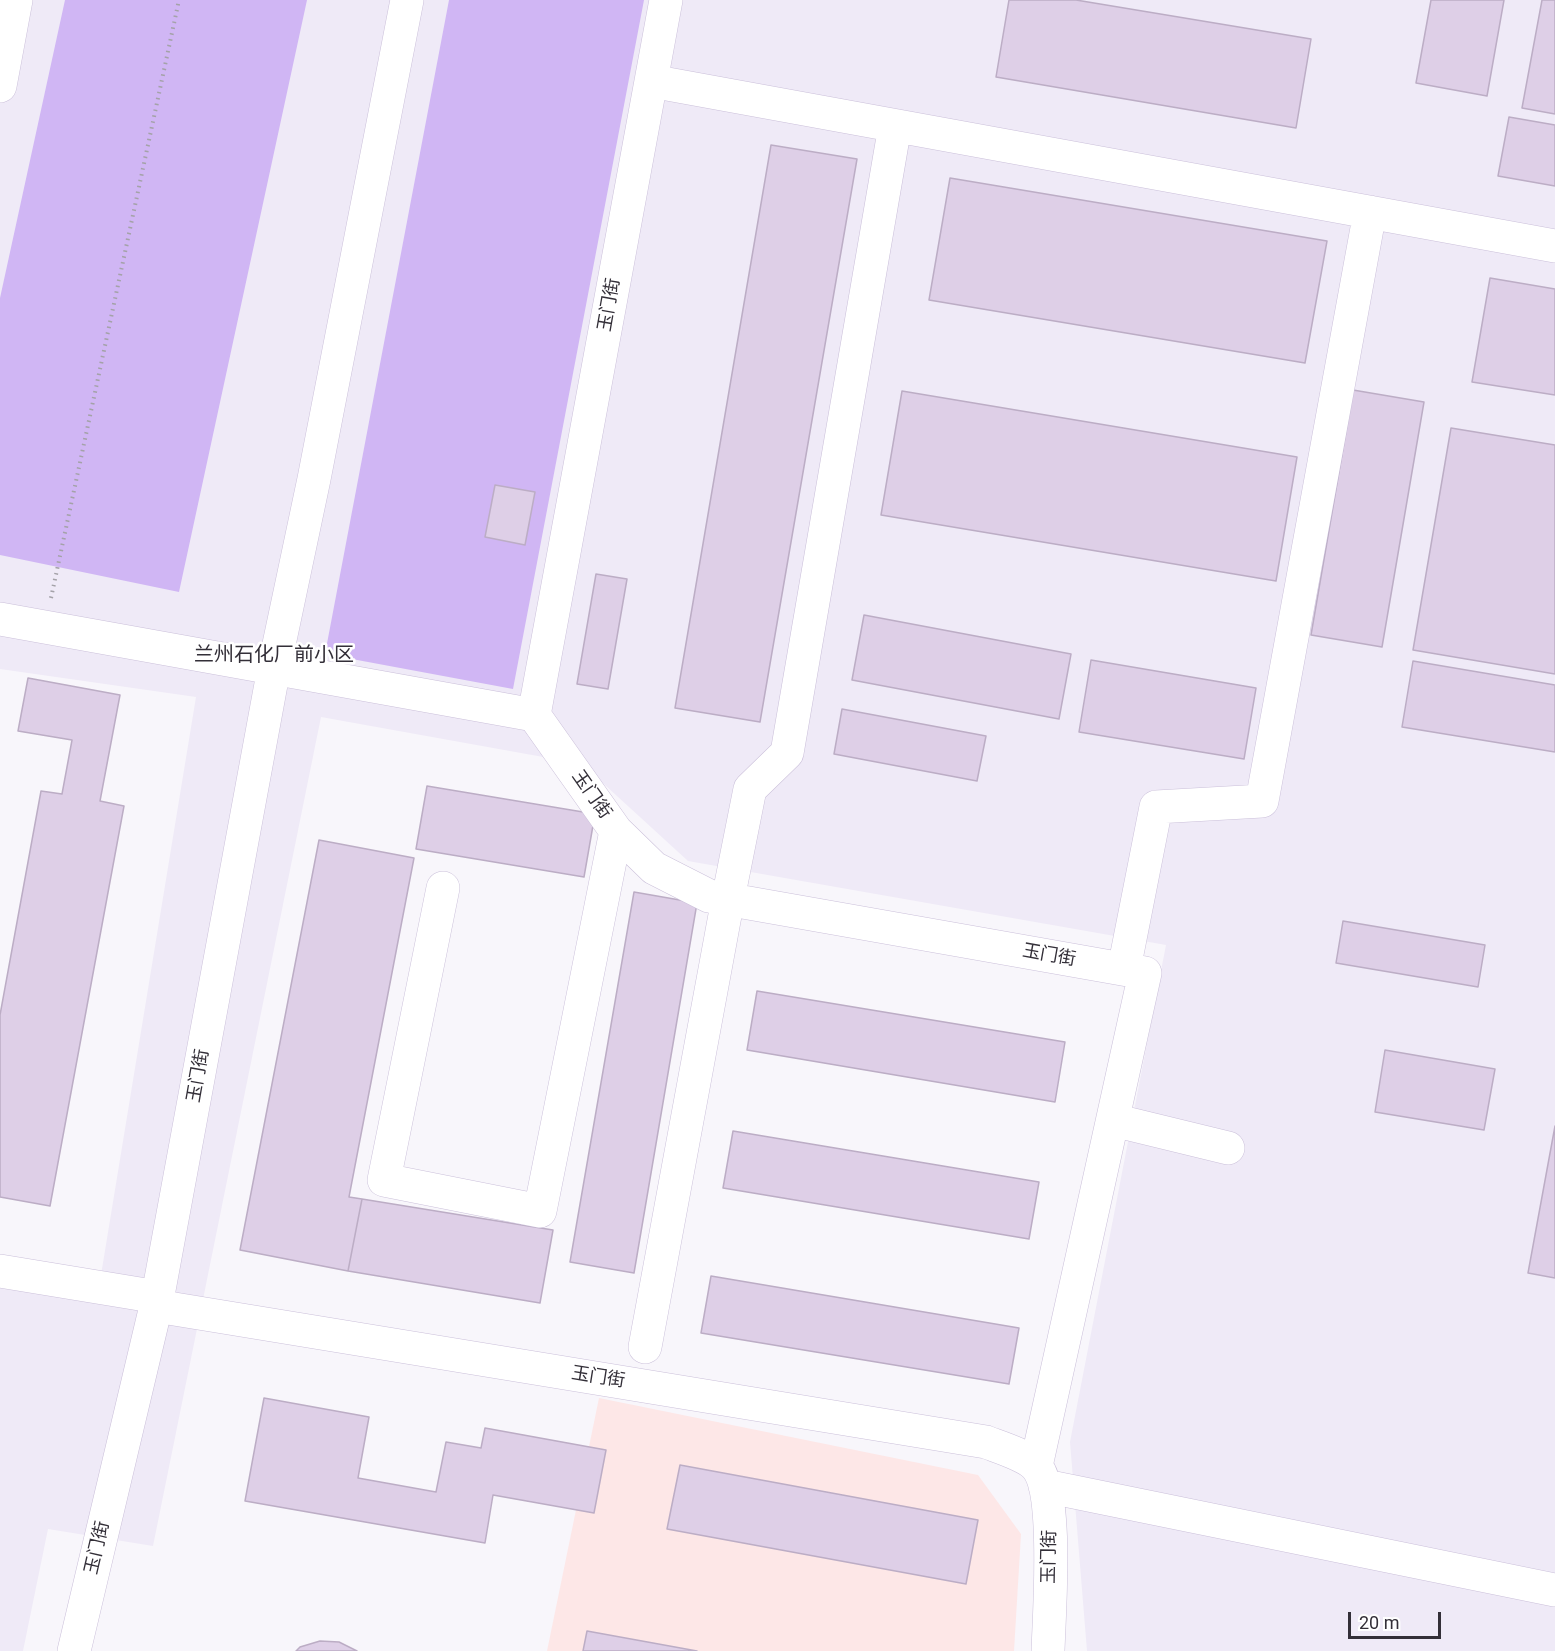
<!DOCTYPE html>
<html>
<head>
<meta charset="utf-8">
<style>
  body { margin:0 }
  #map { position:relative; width:1555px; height:1651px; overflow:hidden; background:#f8f6fb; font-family:Roboto,sans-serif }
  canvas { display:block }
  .scale { position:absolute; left:1348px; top:1612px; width:93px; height:27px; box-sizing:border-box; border:3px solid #332f38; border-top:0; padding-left:8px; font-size:18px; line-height:21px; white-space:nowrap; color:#332f38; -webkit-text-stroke:4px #fff; paint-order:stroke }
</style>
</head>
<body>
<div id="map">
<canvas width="1555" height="1651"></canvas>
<div class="scale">20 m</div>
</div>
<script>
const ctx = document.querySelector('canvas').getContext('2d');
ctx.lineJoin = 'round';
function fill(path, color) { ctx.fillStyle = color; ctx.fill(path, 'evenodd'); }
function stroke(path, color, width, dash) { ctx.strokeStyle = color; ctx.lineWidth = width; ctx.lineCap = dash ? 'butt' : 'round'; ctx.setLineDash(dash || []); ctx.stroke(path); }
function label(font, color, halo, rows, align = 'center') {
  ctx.font = font + ' Roboto,"Noto Sans SC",sans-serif'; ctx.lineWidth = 5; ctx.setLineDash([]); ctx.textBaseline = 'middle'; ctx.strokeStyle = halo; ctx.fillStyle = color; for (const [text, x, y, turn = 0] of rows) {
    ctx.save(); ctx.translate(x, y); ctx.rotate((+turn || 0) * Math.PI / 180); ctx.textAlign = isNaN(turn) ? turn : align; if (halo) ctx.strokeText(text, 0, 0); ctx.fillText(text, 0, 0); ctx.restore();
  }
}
const built = new Path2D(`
  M0,0h1555v1651h-468l-17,-209 96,-497 -478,-84 -106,-97 -261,-47 -168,829 -105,-17 -25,122h-23v-387l100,17 96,-584 -196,-28z`);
const education = new Path2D(`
  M599,1398l379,77 43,59 -7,117h-467z`);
const green = new Path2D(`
  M65,0h242l-128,592 -179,-37v-257z
  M449,0h195l-131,689 -188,-35z`);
const building = new Path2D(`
  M1009,0h67l235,39 -15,89 -300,-51z
  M1431,0h73l-17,96 -71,-13z
  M1542,0h13v114l-33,-6z
  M1509,117l46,8v61l-57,-10z
  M771,145l86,14 -97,563 -85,-14z
  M950,178l377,63 -22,122 -376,-63z
  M1490,278l65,11v106l-83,-13z
  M1353,390l71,12 -42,245 -71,-12z
  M902,391l395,66 -21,124 -395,-66z
  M1451,428l104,17v229l-142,-24z
  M495,485l40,7 -10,53 -40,-8z
  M596,574l31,5 -19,110 -31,-5z
  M864,615l207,39 -12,65 -207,-39z
  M1091,660l165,28 -12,71 -165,-27z
  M1413,661l142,24v67l-153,-25z
  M28,678l92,17 -20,106 24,5 -74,400 -50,-9v-182l41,-224 21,3 10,-54 -54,-9z
  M842,709l144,27 -9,45 -143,-27z
  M427,786l168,28 -11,63 -168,-28z
  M319,840l95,18 -65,339 13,2 -14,72 -108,-21z
  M634,892l63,11 -63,370 -64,-11z
  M1343,921l142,24 -7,42 -142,-24z
  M757,991l308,51 -10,60 -308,-52z
  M1385,1050l110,19 -11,61 -109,-18z
  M1555,1126v152l-27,-5z
  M733,1131l306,51 -10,57 -306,-51z
  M362,1199l191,31 -13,73 -192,-32z
  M711,1276l308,52 -10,56 -308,-51z
  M264,1398l105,19 -11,61 78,14 10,-50 35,6 4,-20 121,22 -12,63 -101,-18 -8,48 -240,-42z
  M680,1465l298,55 -12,64 -299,-55z
  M587,1631l110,20h-114z
  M320,1641l19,1 18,9h-61l4,-4z`);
const path = new Path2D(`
  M51,598l128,-598`);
const minor = new Path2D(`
  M651,81l904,165
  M0,86l16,-86
  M0,619l534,96 132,-715
  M534,715l82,116 38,37 55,28 436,77 -109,493
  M443,888l-59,292 156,31 76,-380
  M1124,969l32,-162 106,-6 108,-589
  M1113,1120l115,28
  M0,1271l158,26
  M156,1306l830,136c13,5 39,13 49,23 24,24 14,150 13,186
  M645,1347l83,-448 22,-110 37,-36 108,-627
  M1045,1486l510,104
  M74,1651l82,-345 118,-638 40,-189 93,-479`);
const streetNames = [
  ["玉门街",610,305,-80],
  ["玉门街",591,795,55],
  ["玉门街",1049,956,10],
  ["玉门街",199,1076,-80],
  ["玉门街",598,1378,9],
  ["玉门街",98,1548,-77],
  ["玉门街",1050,1557,-89]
];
const neighbourhoodNames = [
  ["兰州石化厂前小区",274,656]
];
fill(built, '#efeaf7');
fill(education, '#fde7e7');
fill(green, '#d0b6f4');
fill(building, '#decfe7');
stroke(building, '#bcadc5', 1.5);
stroke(minor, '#cbc0da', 34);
stroke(path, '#a4a2a8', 4, [1.5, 4.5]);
stroke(minor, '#fff', 33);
label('18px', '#332f38', '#fff', streetNames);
label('20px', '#332f38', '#fff', neighbourhoodNames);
</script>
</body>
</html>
